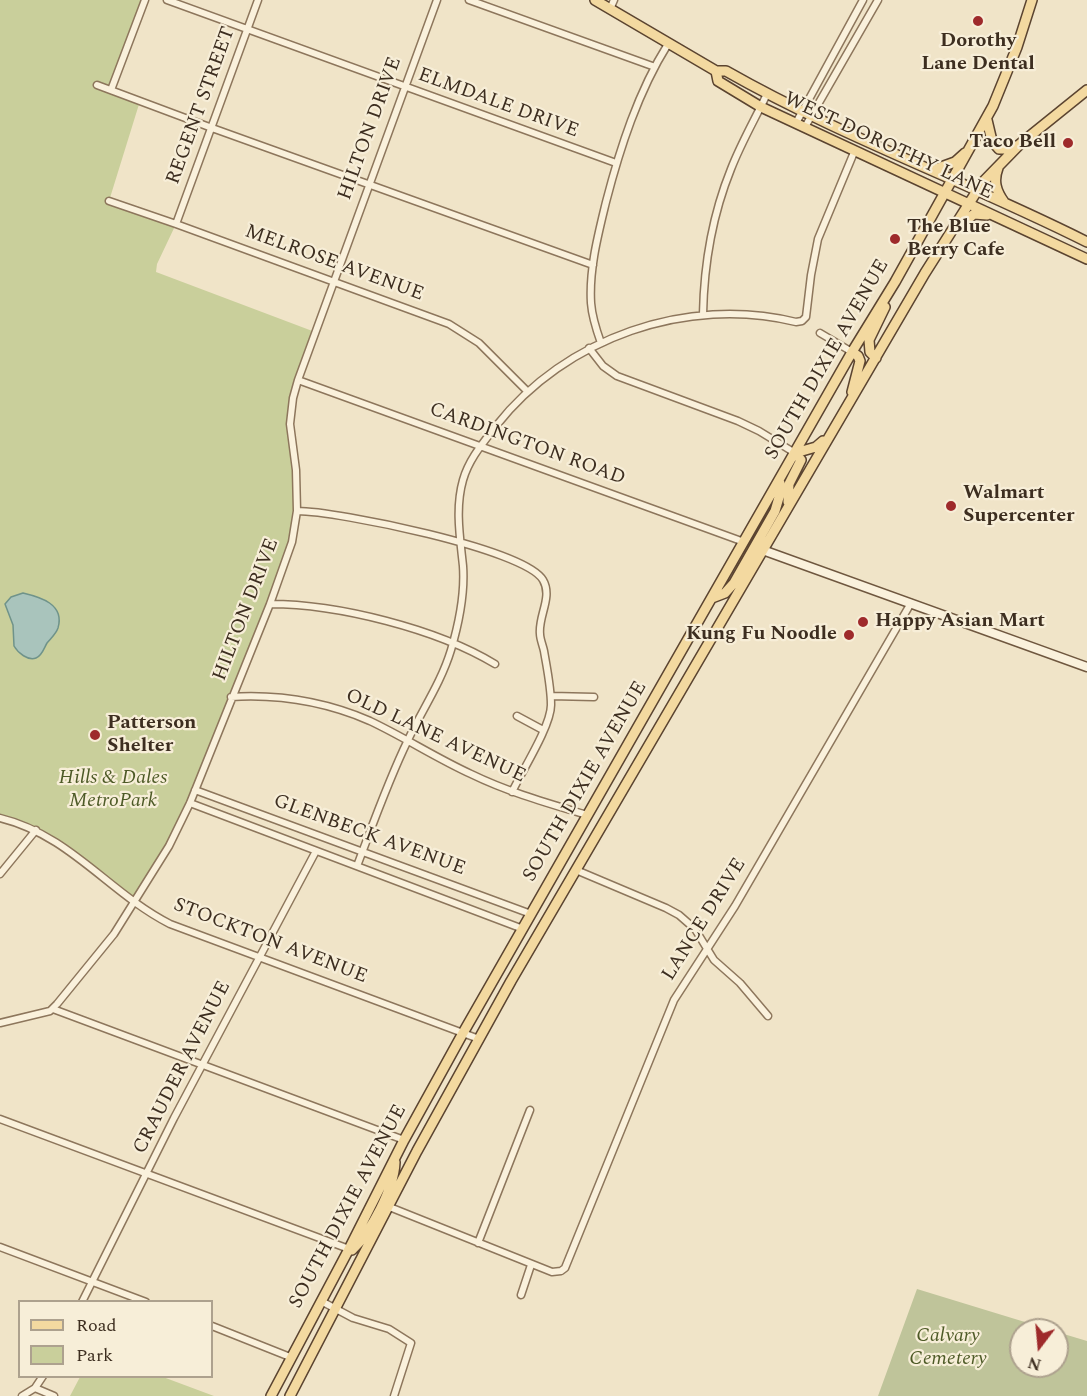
<!DOCTYPE html>
<html>
<head>
<meta charset="utf-8">
<style>
  body { margin:0 }
  #map { position:relative; width:1087px; height:1396px; overflow:hidden; background:#f0e4c8; font-family:Spectral,serif }
  canvas { display:block }
  .legend { position:absolute; left:18px; top:1300px; width:195px; height:78px; box-sizing:border-box; background:#f7eed8; border:2px solid #ada18e; margin:0; padding:8px 10px; list-style:none; font-size:18px; color:#3d2e20 }
  .legend li { display:flex; align-items:center; gap:12px; height:30px }
  .legend b { width:30px; border:2px solid #ada18e }
  .north { position:absolute; left:1009px; top:1318px; width:60px; height:60px; box-sizing:border-box; background:#f7eed8; border:2px solid #ada18e; border-radius:50%; rotate:196deg; font-size:16px; font-weight:700; line-height:24px; text-align:center; color:#3d2e20 }
  .north::after { content:''; display:block; margin:auto; width:21px; height:27px; background:#9e2a2b; clip-path:polygon(50% 0,100% 100%,50% 72%,0 100%) }
</style>
</head>
<body>
<div id="map">
<canvas width="1087" height="1396"></canvas>
<ul class="legend">
<li><b style="height:8px;background:#f3d9a0"></b>Road</li>
<li><b style="height:16px;background:#c9cf9b"></b>Park</li>
</ul>
<div class="north">N</div>
</div>
<script>
const ctx = document.querySelector('canvas').getContext('2d');
ctx.lineJoin = 'round';
function fill(path, color) { ctx.fillStyle = color; ctx.fill(path, 'evenodd'); }
function stroke(path, color, width, dash) { ctx.strokeStyle = color; ctx.lineWidth = width; ctx.lineCap = dash ? 'butt' : 'round'; ctx.setLineDash(dash || []); ctx.stroke(path); }
function label(font, color, halo, rows, align = 'center') {
  ctx.font = font + ' Spectral,serif'; ctx.lineWidth = 4.5; ctx.setLineDash([]); ctx.textBaseline = 'middle'; ctx.strokeStyle = halo; ctx.fillStyle = color; for (const [text, x, y, turn = 0] of rows) {
    ctx.save(); ctx.translate(x, y); ctx.rotate((+turn || 0) * Math.PI / 180); ctx.textAlign = isNaN(turn) ? turn : align; if (halo) ctx.strokeText(text, 0, 0); ctx.fillText(text, 0, 0); ctx.restore();
  }
}
const green = new Path2D(`
  M0,0h145l-34,89 29,12 -31,100 67,23 -19,40 -1,8 159,60 -24,78 6,85 -5,47 -102,261 -56,99 -87,-67 -47,-17z
  M80,1377h83l51,19h-144z`);
const cemetery = new Path2D(`
  M917,1289l134,41h-30v36h36v-34l30,9v55h-209z`);
const water = new Path2D(`
  M23,593c17,4 42,11 35,35 -2,6 -7,10 -11,15 -3,5 -5,13 -11,15 -8,3 -18,-5 -22,-12l-1,-21 -8,-21 6,-7z`);
const street = new Path2D(`
  M167,0l449,163
  M469,0l186,67
  M610,9l4,-9
  M97,85l115,43 381,137
  M111,90l34,-90
  M796,123l67,-123
  M805,127l73,-127
  M109,201l67,23 273,100 30,19 48,48
  M176,224l82,-224
  M703,314c1,-50 9,-98 28,-145 10,-26 24,-50 36,-75
  M820,333l32,19
  M601,343c-5,-14 -9,-26 -10,-40 -2,-34 7,-68 15,-101 14,-54 32,-110 62,-158
  M589,348l14,18 14,10 121,45 21,10 36,22
  M298,380l446,162
  M297,511c40,0 228,38 246,69 10,17 -5,36 -3,54 0,5 3,12 4,17 3,18 7,36 7,54 0,21 -29,66 -39,87
  M270,604c68,0 167,25 225,60
  M551,696l43,1
  M231,697c48,-3 95,5 139,24 34,16 66,37 101,53 37,18 76,29 116,41
  M517,716l26,14
  M195,790l336,124
  M190,803l333,126
  M0,818c70,17 109,75 170,106l309,115
  M357,866c16,-42 31,-85 51,-126 14,-30 33,-57 43,-90 8,-27 14,-56 12,-84 -3,-29 -8,-58 0,-86 6,-21 20,-37 33,-54 69,-88 191,-131 300,-104l6,-1 4,-4 5,-42 7,-36 37,-89
  M576,870l90,38 13,7 16,14 19,31 26,23 28,33
  M0,874l36,-44
  M53,1009l351,131
  M0,1023l50,-12 7,-7 57,-70 55,-88 21,-43 80,-199 22,-62 5,-31 -1,-41 -6,-46 3,-26 5,-18 139,-380
  M0,1119l349,130
  M387,1206l165,66 9,-1 4,-3 109,-268 61,-94 176,-303
  M478,1243l52,-133
  M0,1247l146,55
  M521,1295l10,-30
  M321,1301l32,17 36,11 22,14 -17,53
  M82,1302l92,-184 142,-267
  M212,1326l78,31
  M35,1388l19,8
  M22,1396l13,-8 8,-12`);
const secondary = new Path2D(`
  M757,548l330,119`);
const primary = new Path2D(`
  M595,0l121,71h10c116,66 242,111 361,171
  M716,71l2,10 43,26 326,152
  M987,120l5,21 7,8h8l8,-3
  M998,168c-5,13 -2,23 6,34
  M933,170l22,-8 10,-9
  M958,227l16,-13 13,1
  M876,358l-6,-6 -1,-12 16,-33
  M852,392l8,-31 -2,-5 -6,-4
  M795,453l21,-6 7,-6
  M788,502l1,-18 12,-24 -6,-7
  M712,598l13,-5 9,-10 41,-72 5,-17v-11
  M352,1250c19,-18 42,-61 43,-88
  M271,1396l78,-147 55,-109 59,-107 389,-681 43,-70 98,-176 24,-59 15,-47
  M290,1396l127,-245 94,-170 414,-708 57,-90 38,-39 67,-54`);
const markers = [
  [978,21,6,"#9e2a2b"],
  [1068,143,6,"#9e2a2b"],
  [895,239,6,"#9e2a2b"],
  [951,506,6,"#9e2a2b"],
  [863,622,6,"#9e2a2b"],
  [849,635,6,"#9e2a2b"],
  [95,735,6,"#9e2a2b"]
];
const poiNames = [
  ["Dorothy",978,42,"center"],
  ["Lane Dental",978,65,"center"],
  ["Taco Bell",1056,143,"right"],
  ["The Blue",907,228],
  ["Berry Cafe",907,251],
  ["Walmart",963,494],
  ["Supercenter",963,517],
  ["Happy Asian Mart",875,622],
  ["Kung Fu Noodle",837,635,"right"],
  ["Patterson",107,724],
  ["Shelter",107,747]
];
const streetNames = [
  ["ELMDALE DRIVE",498,104,20],
  ["REGENT STREET",202,106,-70],
  ["HILTON DRIVE",371,129,-70],
  ["WEST DOROTHY LANE",888,147,25],
  ["MELROSE AVENUE",334,264,20],
  ["SOUTH DIXIE AVENUE",828,360,-60],
  ["CARDINGTON ROAD",527,445,20],
  ["HILTON DRIVE",247,610,-69],
  ["OLD LANE AVENUE",435,737,25],
  ["SOUTH DIXIE AVENUE",586,782,-60],
  ["GLENBECK AVENUE",369,836,20],
  ["LANCE DRIVE",705,920,-58],
  ["STOCKTON AVENUE",270,942,21],
  ["CRAUDER AVENUE",183,1068,-63],
  ["SOUTH DIXIE AVENUE",349,1207,-62]
];
const parkNames = [
  ["Hills & Dales",113,779],
  ["MetroPark",113,802],
  ["Calvary",948,1337],
  ["Cemetery",948,1360]
];
fill(green, '#c9cf9b');
fill(cemetery, '#bfc49a');
fill(water, '#a9c4bc');
stroke(water, '#6f938a', 1.5);
stroke(street, '#8d765c', 9);
stroke(secondary, '#6f573f', 11);
stroke(primary, '#5b4430', 12);
stroke(street, '#faf1dc', 6);
stroke(secondary, '#faf1dc', 8);
stroke(primary, '#f3d9a0', 9);
for (const [x, y, r, color] of markers) { const dot = new Path2D(); dot.arc(x, y, r, 0, 2 * Math.PI); ctx.fillStyle = color; ctx.fill(dot); stroke(dot, '#f7eed8', 2); }
label('bold 20px', '#3d2e20', '#f7eed8', poiNames, 'left');
label('20px', '#3d2e20', '#f7eed8', streetNames);
label('italic 20px', '#4d5a26', '#f7eed8', parkNames);
</script>
</body>
</html>
